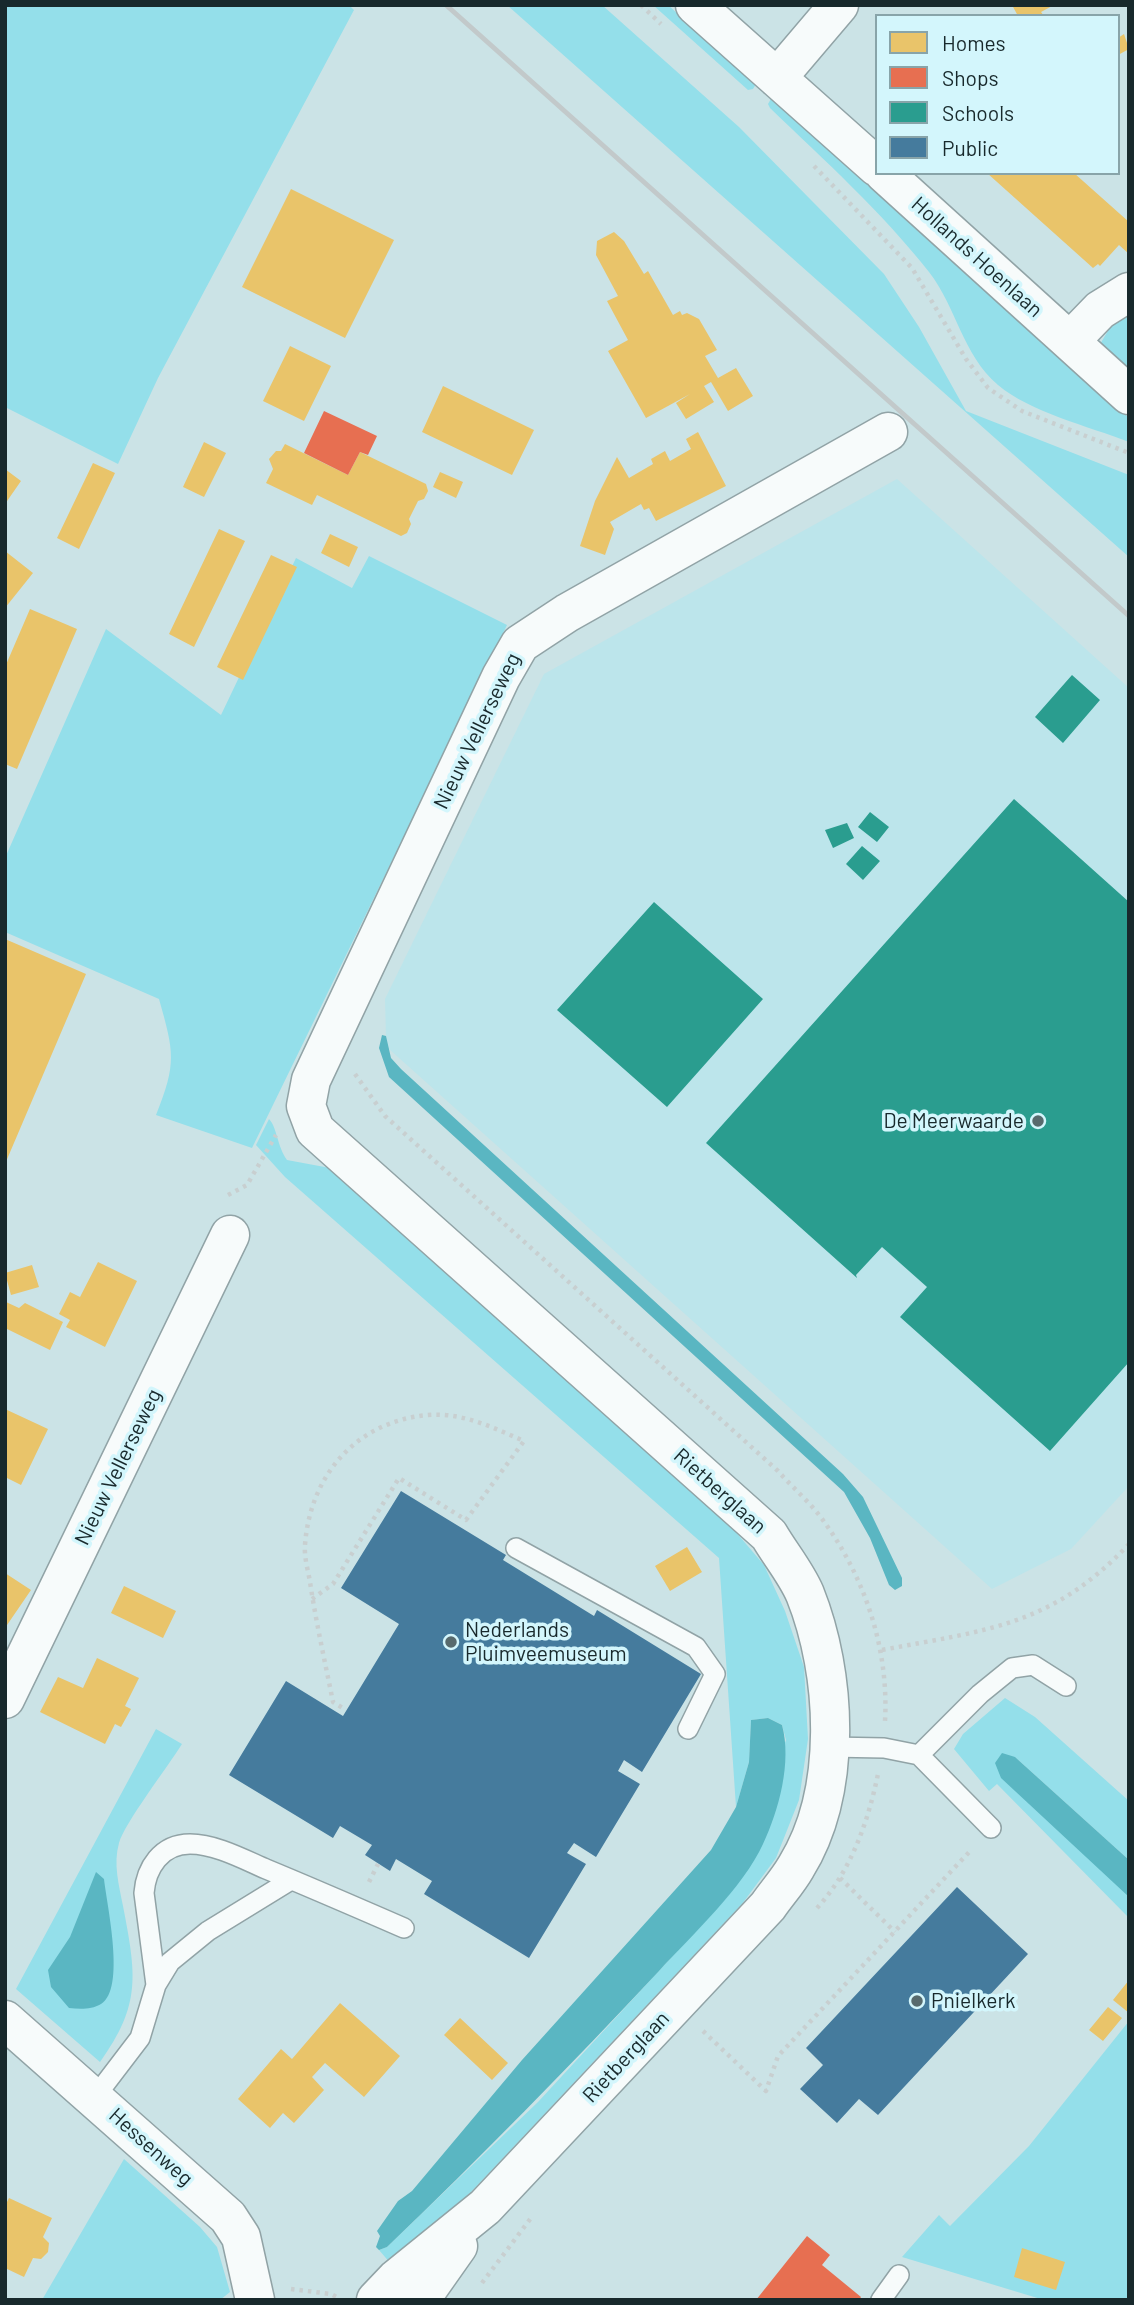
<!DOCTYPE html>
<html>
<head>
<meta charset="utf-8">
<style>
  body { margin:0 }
  #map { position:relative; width:1134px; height:2305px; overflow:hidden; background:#cbe3e6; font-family:Barlow,sans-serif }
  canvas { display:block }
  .frame { position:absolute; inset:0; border:7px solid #18292c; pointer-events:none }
  .legend { position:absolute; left:875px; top:14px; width:245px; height:161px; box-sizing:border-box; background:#d3f6fc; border:2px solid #88a4a9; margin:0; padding:9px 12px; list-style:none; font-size:21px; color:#18292c }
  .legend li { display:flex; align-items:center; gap:14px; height:35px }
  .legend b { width:35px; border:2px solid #88a4a9 }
</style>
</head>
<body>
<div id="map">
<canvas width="1134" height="2305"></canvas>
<div class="frame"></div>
<ul class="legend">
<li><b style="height:19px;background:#e9c46a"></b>Homes</li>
<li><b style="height:19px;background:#e76f51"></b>Shops</li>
<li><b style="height:19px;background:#2a9d8f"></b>Schools</li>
<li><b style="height:19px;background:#457b9d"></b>Public</li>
</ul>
</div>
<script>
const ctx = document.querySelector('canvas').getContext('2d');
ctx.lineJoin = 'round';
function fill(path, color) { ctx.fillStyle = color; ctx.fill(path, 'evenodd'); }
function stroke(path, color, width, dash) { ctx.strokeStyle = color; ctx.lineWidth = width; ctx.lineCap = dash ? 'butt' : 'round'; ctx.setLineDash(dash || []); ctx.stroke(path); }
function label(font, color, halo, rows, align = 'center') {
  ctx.font = font + ' Barlow,sans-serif'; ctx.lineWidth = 7; ctx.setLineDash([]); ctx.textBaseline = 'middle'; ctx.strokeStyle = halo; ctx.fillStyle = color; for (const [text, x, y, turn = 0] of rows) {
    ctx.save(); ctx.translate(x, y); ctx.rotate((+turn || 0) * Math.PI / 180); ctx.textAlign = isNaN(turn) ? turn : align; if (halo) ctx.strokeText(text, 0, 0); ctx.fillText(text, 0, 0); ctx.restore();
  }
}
const built = new Path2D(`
  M897,479l232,209v798l-58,63 -79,40 -603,-540 -3,-13 -1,-37 159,-325z`);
const green = new Path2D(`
  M5,5h344l5,5 -196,368 -40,86 -113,-57z
  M507,5h95l137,122 145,147 35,53 47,84 163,64v82z
  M653,5h15l88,79 -3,5 -5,1z
  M772,97l357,321v24c-41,-16 -99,-30 -131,-57 -36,-31 -41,-77 -69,-113 -47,-60 -104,-111 -159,-164l-2,-4z
  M1129,308v63l-30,-25 17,-29z
  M369,556l138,69 -255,523 -96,-33c21,-52 18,-63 3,-116l-154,-67v-74l101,-229 115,86 75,-157 56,30z
  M269,1119c8,8 8,27 18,41l43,8 399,356 35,41 21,46 19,56 4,72 -9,61 -23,58 -34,46 -286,304 -65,56 -12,-14 8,-3 151,-145 190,-206 58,-156 -4,-15 -14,-7 -17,2 -2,42 -13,45 -17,-249 -434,-381 -29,-32z
  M1005,1698l30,19 94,84v59l-114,-103 114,140v21l-132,-134 -8,7 -35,-42 9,-15z
  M156,1729l26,15c-13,21 -58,80 -63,99 -6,21 0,42 4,63 13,68 19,98 -23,156l-84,-73z
  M1129,2021v279h-85l-142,-43 37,-42 11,11 79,-80z
  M124,2159l76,68 17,20 13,45 -10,8h-178z`);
const water = new Path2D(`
  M382,1035l4,1 5,22 10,11 442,405 20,23 39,81v8l-7,4 -6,-5 -19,-47 -26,-46 -455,-415 -10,-29z
  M768,1718l14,7c10,37 -3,85 -19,119 -20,44 -71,91 -104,127 -89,95 -179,187 -272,276l-8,3 -3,-3 4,-11 -3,-5 21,-30 14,-10 110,-131 189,-210 25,-43 13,-45 2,-42z
  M1002,1753l13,4 114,103v37l-128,-119 -6,-15z
  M96,1872l8,7c3,27 22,110 -3,125 -10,6 -22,5 -32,4l-18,-21 -3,-17 22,-33z`);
const homes = new Path2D(`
  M1012,5h42l-13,7 3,4h-26z
  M1124,34l5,15 -11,6v-17z
  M987,173h87l55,49v32l-10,-9 -19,21 -2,-2 -5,4z
  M291,189l103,51 -49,98 -103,-51z
  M614,232l10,9 20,33 4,-3 25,44 7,-4 2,4 5,-2 12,6 18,31 -12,6 13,22 18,-10 17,28 -25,15 -17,-29 -7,4 10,16 -28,17 -10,-16 14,-9 -44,24 -38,-67 20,-11 -21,-39 11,-5 -22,-41 1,-14z
  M290,346l41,20 -27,55 -41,-20z
  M443,386l91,44 -22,45 -90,-43z
  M698,432l28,54 -70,35 -7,-13 -5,2 -3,-6 -31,18 4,7 -9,26 -25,-9 15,-45 22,-44 12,21 24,-14 -2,-5 14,-8 5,10 21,-12 -5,-10z
  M204,442l22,11 -22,44 -21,-10z
  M285,444l63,31 12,-23 66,32 2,7 -4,8 -6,2 -9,18 2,5 -4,9 -6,3 -84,-41 -5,10 -46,-22 7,-14 -4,-10 7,-8h5z
  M93,463l22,10 -36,76 -22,-11z
  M5,469l16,12 -16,23z
  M440,472l23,10 -7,16 -23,-11z
  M219,529l26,12 -51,106 -25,-13z
  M330,534l28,13 -9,20 -28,-14z
  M5,551l28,22 -28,35z
  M271,555l26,12 -54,113 -26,-13z
  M30,609l47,20 -60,140 -12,-5v-97z
  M5,939l81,35 -81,190z
  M98,1262l39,19 -32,66 -39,-20 4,-7 -11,-6 11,-22 10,5z
  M32,1265l7,22 -28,8 -6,-22z
  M6,1302l13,6 6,-5 38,19 -13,28 -45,-22z
  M5,1409l43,20 -27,56 -16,-8z
  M687,1547l15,25 -32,19 -15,-25z
  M5,1573l26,17 -26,38z
  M124,1586l52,25 -13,27 -52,-25z
  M97,1658l42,20 -14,28 6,3 -10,18 -6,-3 -10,20 -65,-32 18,-35 25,11z
  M1129,1980v33l-16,-13z
  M340,2003l60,53 -36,41 -39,-34 -13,14 12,13 -30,33 -11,-10 -13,15 -32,-29 43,-50 11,10z
  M1108,2007l14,11 -19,23 -14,-11z
  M460,2018l48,45 -16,17 -48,-45z
  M9,2198l43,20 -9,19 6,6 -1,9 -7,7 -8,-1 -9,19 -19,-9v-62z
  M1022,2248l43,14 -9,28 -42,-13z`);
const shops = new Path2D(`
  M324,411l53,25 -9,19 -8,-3 -12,23 -44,-22z
  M807,2236l23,19 -8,10 39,32 -2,3h-103z`);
const schools = new Path2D(`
  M1072,675l28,25 -37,43 -28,-26z
  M1014,799l115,103v460l-79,89 -150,-134 27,-30 -45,-40 -26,28 1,3 -151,-135z
  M870,812l19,15 -12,15 -19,-15z
  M847,823l7,15 -21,10 -8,-18z
  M862,846l18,15 -17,19 -17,-16z
  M654,902l109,97 -96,108 -110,-97z`);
const public = new Path2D(`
  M401,1491l105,64 -3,5 91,56 3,-6 104,64 -59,98 -18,-12 -6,11 22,13 -44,73 -22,-14 -7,10 19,11 -57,94 -105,-64 8,-13 -36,-22 -6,12 -25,-16 7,-10 -32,-19 -7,12 -104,-63 57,-94 57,35 56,-92 -58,-36z
  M957,1887l71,67 -150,161 -19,-16 -22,24 -37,-34 23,-24 -17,-17z`);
const path = new Path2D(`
  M641,5l20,19
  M814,166l98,102 54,91 22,29 34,23 107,42
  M355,1074l30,42 393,355c15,17 34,33 47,52 41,57 64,128 60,198
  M228,1195l19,-10 29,-50
  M312,1599l21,-15 66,-106 67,42 58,-79c-30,-13 -62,-29 -96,-26 -71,6 -118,60 -123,130 -1,12 3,25 5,37 6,40 15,80 23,120l13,8
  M882,1650c105,-20 170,-24 247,-106
  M840,1878l55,54
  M369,1882l9,-18
  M817,1908c34,-37 51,-86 61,-134
  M703,2031l63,60 12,-35 194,-207
  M482,2283l49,-65
  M291,2289l40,5 9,5`);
const service = new Path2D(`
  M516,1548l180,99 19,27 -27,55
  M830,1747l54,1 35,7 72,73
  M919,1755l61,-61 32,-26 21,-3 33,21
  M156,1985l-12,-92c2,-25 17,-49 46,-49 25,0 53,15 76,25 46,19 92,39 138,59
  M95,2097l45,-59 16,-53 14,-23 38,-31 83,-51
  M881,2300l18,-25`);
const minor = new Path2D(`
  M695,5l182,162
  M777,78l62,-73
  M884,173l245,222
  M1070,341l30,-31 29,-18
  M5,1699l225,-464
  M5,2020l223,197 13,20 14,63
  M376,2300l20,-21 89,-72 283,-301c9,-13 20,-25 28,-39 47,-76 41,-193 9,-273 -9,-21 -25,-40 -36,-59l-454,-405 -9,-24 5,-26 190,-403 19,-33 47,-31 321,-181
  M420,2300l38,-54`);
const rail = new Path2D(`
  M446,5l683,611`);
const markers = [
  [1038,1121,7,"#576a6d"],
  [451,1642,7,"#576a6d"],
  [917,2001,7,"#576a6d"]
];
const streetNames = [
  ["Hollands Hoenlaan",977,257,42],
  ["Nieuw Vellerseweg",477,731,-64],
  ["Nieuw Vellerseweg",118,1467,-64],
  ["Rietberglaan",720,1491,42],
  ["Rietberglaan",626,2057,-47],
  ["Hessenweg",151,2147,42]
];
const poiNames = [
  ["De Meerwaarde",1024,1121,"right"],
  ["Nederlands",465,1630],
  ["Pluimveemuseum",465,1654],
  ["Pnielkerk",931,2001]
];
fill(built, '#bce5eb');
fill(green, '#94dfea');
fill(water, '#5ab6c2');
fill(homes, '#e9c46a');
fill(shops, '#e76f51');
fill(schools, '#2a9d8f');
fill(public, '#457b9d');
stroke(service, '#91a3a6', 22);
stroke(minor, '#91a3a6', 41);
stroke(path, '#c8cfd0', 4.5, [3.5, 5]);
stroke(service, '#f7fbfb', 19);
stroke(minor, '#f7fbfb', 38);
stroke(rail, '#c2c9ca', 5);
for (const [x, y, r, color] of markers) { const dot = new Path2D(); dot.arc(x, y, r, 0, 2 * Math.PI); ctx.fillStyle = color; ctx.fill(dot); stroke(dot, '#d3f6fc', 2.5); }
label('21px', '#18292c', '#d3f6fc', streetNames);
label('21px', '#18292c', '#d3f6fc', poiNames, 'left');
</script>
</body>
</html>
